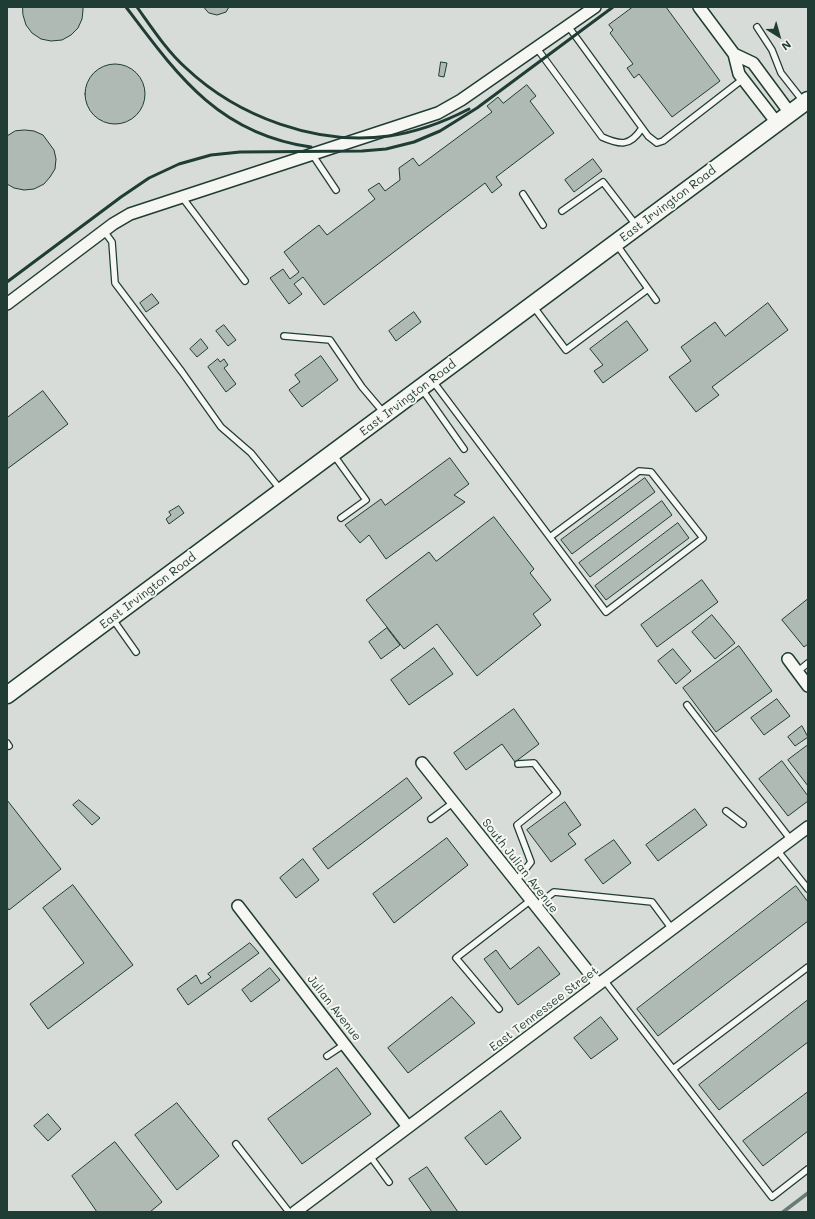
<!DOCTYPE html>
<html>
<head>
<meta charset="utf-8">
<style>
  body { margin:0 }
  #map { position:relative; width:815px; height:1219px; overflow:hidden; background:#e9ebe7; font-family:Mali,sans-serif }
  canvas { display:block }
  .frame { position:absolute; inset:0; border:8px solid #1f3d34; pointer-events:none }
  .north { position:absolute; left:759px; top:16px; width:40px; height:40px; -webkit-text-stroke:3px #f6f6f2; paint-order:stroke; rotate:143deg; font-size:11px; font-weight:700; line-height:16px; text-align:center; color:#1f3d34 }
  .north::after { content:''; display:block; margin:auto; width:14px; height:18px; background:#1f3d34; clip-path:polygon(50% 0,100% 100%,50% 72%,0 100%) }
</style>
</head>
<body>
<div id="map">
<canvas width="815" height="1219"></canvas>
<div class="frame"></div>
<div class="north">N</div>
</div>
<script>
const ctx = document.querySelector('canvas').getContext('2d');
ctx.lineJoin = 'round';
function fill(path, color) { ctx.fillStyle = color; ctx.fill(path, 'evenodd'); }
function stroke(path, color, width, dash) { ctx.strokeStyle = color; ctx.lineWidth = width; ctx.lineCap = dash ? 'butt' : 'round'; ctx.setLineDash(dash || []); ctx.stroke(path); }
function label(font, color, halo, rows, align = 'center') {
  ctx.font = font + ' Mali,sans-serif'; ctx.lineWidth = 4; ctx.setLineDash([]); ctx.textBaseline = 'middle'; ctx.strokeStyle = halo; ctx.fillStyle = color; for (const [text, x, y, turn = 0] of rows) {
    ctx.save(); ctx.translate(x, y); ctx.rotate((+turn || 0) * Math.PI / 180); ctx.textAlign = isNaN(turn) ? turn : align; if (halo) ctx.strokeText(text, 0, 0); ctx.fillText(text, 0, 0); ctx.restore();
  }
}
const built = new Path2D(`
  M7,7h801v1205h-801z`);
const stream = new Path2D(`
  M783,1212l25,-19`);
const building = new Path2D(`
  M23,7h60v3l-1,9 -4,9 -7,7 -9,5 -11,1 -10,-2 -9,-6 -6,-8 -3,-10z
  M204,7h25l-3,5 -9,3 -8,-2z
  M633,7h33l54,74 -48,36 -33,-43 -5,4 -7,-10 6,-4 -23,-31 3,-3 -4,-5z
  M441,62l6,1 -3,14 -5,-1z
  M85 94a30 30 0 1 1 60 0a30 30 0 1 1-60 0Z
  M527,85l9,11 -6,5 24,32 -58,44 6,8 -10,8 -7,-10 -161,122 -21,-28 -9,7 8,10 -13,10 -19,-26 13,-9 7,10 9,-7 -15,-20 35,-27 8,10 48,-36 -7,-9 11,-7 6,8 15,-11 -1,-12 14,-10 6,8 73,-54 -5,-6 11,-9 5,6z
  M25,130l9,1 9,4 11,15 2,9 -1,10 -5,8 -6,7 -10,5 -10,1 -10,-2 -7,-4v-48l8,-5z
  M593,159l9,12 -28,21 -9,-12z
  M152,294l7,9 -13,9 -6,-9z
  M768,303l20,27 -76,57 7,8 -23,17 -27,-35 22,-16 -10,-14 34,-25 10,14z
  M414,312l7,10 -25,19 -7,-10z
  M627,321l21,29 -45,33 -9,-12 9,-6 -13,-16z
  M224,325l12,15 -8,6 -12,-15z
  M201,339l7,9 -11,9 -7,-8z
  M321,356l17,24 -36,27 -13,-17 11,-8 -5,-7z
  M218,359l2,3 4,-3 4,6 -4,3 12,16 -10,8 -18,-25z
  M43,391l25,33 -61,45v-51z
  M450,458l19,26 -15,11 11,7 -79,57 -17,-24 -9,8 -15,-18 36,-26 4,6z
  M645,478l10,14 -83,62 -11,-14z
  M662,501l10,14 -82,62 -11,-14z
  M179,506l5,7 -15,11 -3,-5 5,-4 -2,-3z
  M494,517l40,52 -4,4 21,27 -18,14 8,11 -64,51 -40,-52 -33,25 -38,-49 63,-48 7,9z
  M678,523l11,15 -83,62 -11,-14z
  M702,580l16,22 -61,45 -16,-22z
  M808,599v45l-4,3 -22,-27z
  M712,615l23,28 -20,16 -23,-27z
  M387,628l13,17 -19,14 -12,-17z
  M739,646l33,45 -56,41 -33,-44z
  M434,648l19,26 -44,31 -18,-25z
  M673,649l18,22 -15,13 -18,-23z
  M777,699l13,17 -26,19 -13,-17z
  M514,709l25,35 -24,18 -13,-18 -36,26 -12,-17z
  M802,726l6,11 -13,9 -7,-9z
  M808,745v41l-20,-26z
  M782,761l26,35v5l-20,15 -29,-37z
  M407,778l15,20 -94,71 -15,-20z
  M7,800l54,69 -52,41 -2,-3z
  M79,800l21,18 -8,7 -19,-20z
  M565,802l16,23 -13,9 8,10 -25,18 -24,-32z
  M695,809l12,16 -49,36 -12,-16z
  M447,838l21,27 -74,58 -21,-29z
  M614,840l17,23 -28,21 -18,-24z
  M303,859l16,21 -23,18 -16,-20z
  M73,885l60,80 -85,64 -18,-25 54,-41 -41,-55z
  M796,886l12,16v19l-150,115 -21,-27z
  M250,943l9,10 -71,52 -11,-16 19,-14 5,9 10,-7 -3,-3z
  M539,947l21,27 -42,31 -34,-46 12,-9 14,19z
  M270,968l10,12 -29,22 -9,-12z
  M452,997l23,26 -67,50 -20,-25z
  M808,1000v42l-89,68 -20,-25z
  M601,1017l17,22 -27,20 -17,-21z
  M337,1068l34,46 -69,50 -34,-45z
  M808,1092v39l-45,35 -20,-25z
  M177,1103l42,53 -42,34 -42,-55z
  M501,1111l20,27 -35,27 -21,-27z
  M48,1114l13,15 -13,12 -14,-15z
  M115,1142l47,60 -12,10h-53l-25,-36z
  M427,1167l31,45h-26l-23,-33z`);
const lane = new Path2D(`
  M568,26l80,110 9,7 6,-2 80,-62
  M757,27l15,23 9,23 22,28
  M536,47l66,90c18,8 28,10 40,-9
  M312,154l24,36
  M523,194l20,31
  M182,197l63,84
  M562,211l41,-29 33,43
  M104,231l8,11 3,41 67,89 39,55 30,26 29,36
  M617,245l39,55
  M533,306l33,44 82,-61
  M284,336l46,4 32,47 22,26
  M432,380l174,232 97,-74 -52,-66 -12,-1 -89,66
  M421,388l43,61
  M333,454l33,46 -25,18
  M112,618l24,34
  M797,672l11,-9
  M687,705l104,135
  M7,743l2,3
  M726,811l17,13
  M431,819l23,-17
  M777,850l31,39
  M516,881l15,-19 -14,-37 40,-32 -23,-30 -16,1
  M536,906l18,-14 98,10 20,27
  M604,980l168,217 36,-28
  M499,1009l-43,-51 75,-58
  M327,1056l18,-12
  M673,1069l135,-102
  M236,1144l53,68
  M370,1156l19,26`);
const street = new Path2D(`
  M699,7l35,47
  M777,123l-38,-49 -5,-20 19,9 37,50
  M7,304l106,-80 17,-10 308,-101 23,-13 134,-93
  M788,659l20,27
  M422,763l176,221
  M238,906l170,221
  M295,1212l513,-385`);
const secondary = new Path2D(`
  M7,695l801,-595`);
const rail = new Path2D(`
  M126,7c52,69 93,127 185,140
  M137,7c15,21 30,44 49,61 52,49 131,78 203,68 28,-4 55,-14 80,-27
  M7,282l114,-85 28,-19 30,-14 32,-9 29,-3 122,-1 24,-2 28,-7 26,-11 37,-23 136,-101`);
const streetNames = [
  ["East Irvington Road",668,204,-37],
  ["East Irvington Road",408,398,-37],
  ["East Irvington Road",148,591,-37],
  ["South Julian Avenue",520,866,52],
  ["Julian Avenue",334,1008,52],
  ["East Tennessee Street",544,1009,-37]
];
fill(built, '#d8dcd8');
stroke(stream, '#687c75', 3.5);
fill(building, '#b0bab5');
stroke(building, '#1f3d34', 1);
stroke(lane, '#1f3d34', 8);
stroke(street, '#1f3d34', 14);
stroke(secondary, '#1f3d34', 19);
stroke(lane, '#f6f6f2', 5.5);
stroke(street, '#f6f6f2', 11);
stroke(secondary, '#f6f6f2', 16);
stroke(rail, '#1f3d34', 3);
label('12px', '#1f3d34', '#f6f6f2', streetNames);
</script>
</body>
</html>
